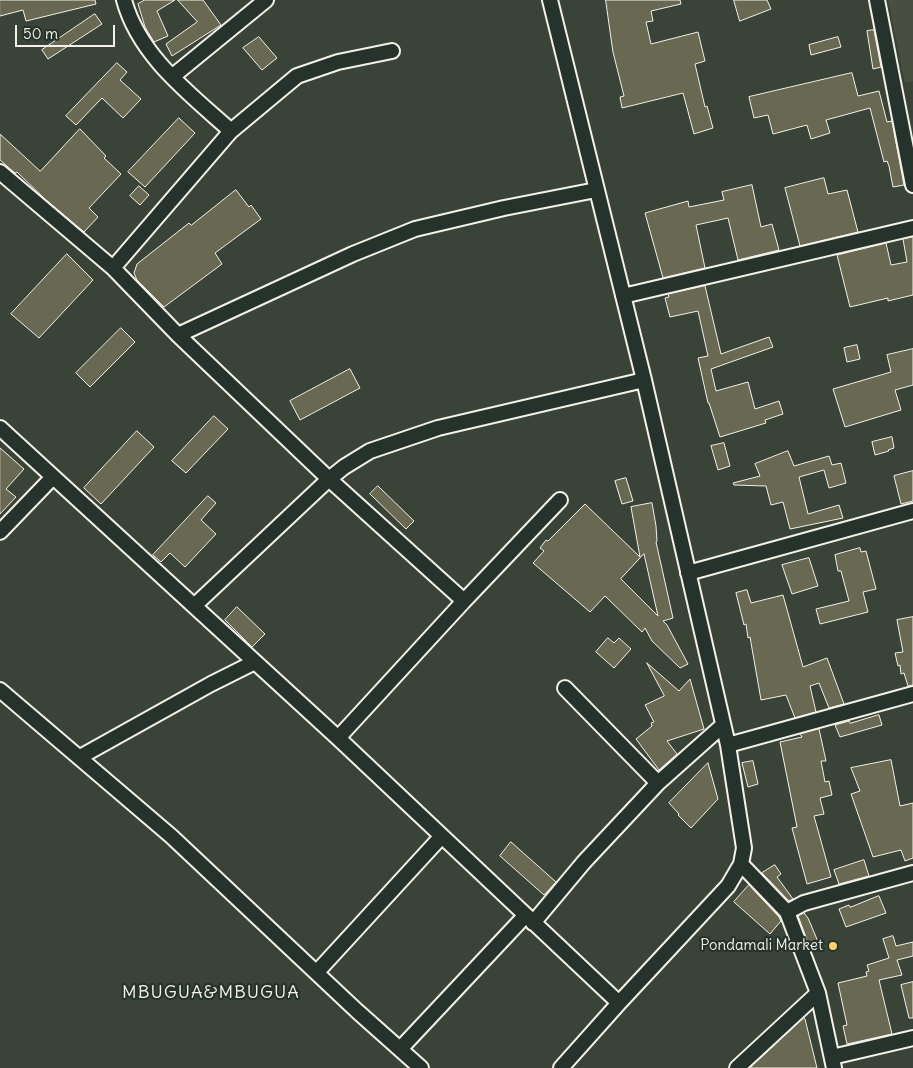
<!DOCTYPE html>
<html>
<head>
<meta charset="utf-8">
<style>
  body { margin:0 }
  #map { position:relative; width:913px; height:1068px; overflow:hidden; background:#3a4338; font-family:Delius,sans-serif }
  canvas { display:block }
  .scale { position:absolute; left:15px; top:25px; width:100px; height:22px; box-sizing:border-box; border:2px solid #f4f1e8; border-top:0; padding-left:6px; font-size:15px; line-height:18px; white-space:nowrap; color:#f4f1e8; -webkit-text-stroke:4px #26332d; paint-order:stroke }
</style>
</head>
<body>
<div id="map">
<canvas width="913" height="1068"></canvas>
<div class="scale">50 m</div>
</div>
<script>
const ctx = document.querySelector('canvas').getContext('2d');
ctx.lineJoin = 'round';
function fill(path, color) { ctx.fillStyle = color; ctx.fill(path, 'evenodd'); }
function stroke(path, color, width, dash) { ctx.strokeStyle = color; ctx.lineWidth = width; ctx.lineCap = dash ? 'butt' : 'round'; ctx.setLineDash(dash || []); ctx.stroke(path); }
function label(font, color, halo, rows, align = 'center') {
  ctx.font = font + ' Delius,sans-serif'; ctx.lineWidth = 4.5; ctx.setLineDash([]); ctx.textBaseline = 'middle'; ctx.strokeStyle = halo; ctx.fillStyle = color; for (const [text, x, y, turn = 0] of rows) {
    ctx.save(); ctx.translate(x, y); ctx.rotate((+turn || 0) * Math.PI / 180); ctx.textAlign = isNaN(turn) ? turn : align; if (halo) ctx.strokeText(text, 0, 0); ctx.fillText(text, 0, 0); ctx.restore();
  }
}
const built = new Path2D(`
  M888,0h25v81l-8,2z`);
const building = new Path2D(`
  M0,0h95l1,4 -70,17 -3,-11 -23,6z
  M145,0h30l-18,11 11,25 -14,6 -9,-15 -7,-23z
  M178,0h25l18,25 -49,31 -6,-12 31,-22z
  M606,0h74l1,4 -30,7 2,10 -7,1 5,22 47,-12 7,29 -10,3 10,43 2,-1 6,22 -19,6 -11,-41 -61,15 -2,-11 4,-1 -11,-44z
  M734,0h33l4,9 -31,12z
  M95,14l7,10 -54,35 -6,-9z
  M874,30l7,37 -8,2 -6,-38z
  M259,37l18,21 -15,12 -19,-22z
  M838,37l3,10 -30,8 -2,-10z
  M117,63l10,9 -7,8 21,19 -18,19 -21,-20 -26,27 -10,-9z
  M852,73l6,23 21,-5 8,31 5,-1 12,64 -11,2 -4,-21 -2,-5 -3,1 -14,-54 -44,12 4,13 -19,6 -4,-14 -34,9 -5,-19 -14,3 -5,-21z
  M179,118l16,15 -50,54 -17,-15z
  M80,129l26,27 -2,2 17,16 -32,34 9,9 -14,15 -38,-32 -29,-28 -2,1 -15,-13v-26l40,37z
  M824,178l4,16 19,-4 11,42 -58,14 -15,-58z
  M752,185l9,42 11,-3 7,26 -41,10 -10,-42 -32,7 9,43 -42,10 -18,-65 43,-12 1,6 35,-7 -2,-8z
  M139,186l10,9 -9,10 -10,-9z
  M236,190l13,17 2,-2 10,14 -46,34 7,11 -58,43 -27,-27 -3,-7 3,-9 52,-41 2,2z
  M913,237v58l-25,6v-3l-38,9 -13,-52 49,-12 5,22 16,-3 -4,-23z
  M67,254l26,26 -54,58 -28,-24z
  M705,286l16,68 48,-17 4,10 -62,22 5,22 32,-9 7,27 24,-8 4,13 -18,6 1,3 -46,14 -11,-34h-1l-10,-45 10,-2 -10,-45 -28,6 -5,-19 4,-1 -1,-3z
  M121,328l14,14 -45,45 -14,-14z
  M857,345l3,14 -13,3 -3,-14z
  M913,349v36l-18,5 6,20 -56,17 -12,-38 58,-17 -4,-17z
  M350,369l10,19 -60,32 -10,-19z
  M214,416l14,13 -42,44 -14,-12z
  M137,431l17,16 -53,57 -17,-16z
  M892,437l2,11 -6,2 1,1 -14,4 -3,-13z
  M724,443l6,23 -12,4 -7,-24z
  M0,448l24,21 -18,20 10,8 -16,17z
  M788,451l6,15 35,-10 3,9 9,-2 5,20 -17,5 -5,-18 -25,7 9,37 31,-9 4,13 -53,11 -7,-27 -12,3 -5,-19 -32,-1 -1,-2 27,-7 -5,-12z
  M913,471v30l-12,3 -7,-28z
  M626,478l7,23 -11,3 -7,-23z
  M378,486l36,35 -8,8 -36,-35z
  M208,496l8,7 -15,17 15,14 -31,33 -15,-14 -9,9 -8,-7z
  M652,503l4,23 1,15 -1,1 17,76 -10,3 4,4 21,39 -8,4 -28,-27 -7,-13 -3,4 -37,-36 -15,16 -57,-49 11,-12 -4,-3 6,-8 2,1 37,-37 55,53 -9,-50zM644,554l14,62 -37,-37z
  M860,548l1,4 5,-1 10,38 -13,3 5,20 -48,12 -4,-15 33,-8 -8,-30h-3l-3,-16z
  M809,558l9,28 -26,8 -10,-29z
  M747,590l4,13 32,-8 20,72 24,-9 17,46 -15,4 -10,-25 -9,3 6,26 -21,6 -9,-23 -25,5 -11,-63 -2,1 -2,-14 -2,1 -8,-32z
  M237,607l28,27 -13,13 -27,-27z
  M913,617v68l-5,1 -4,-13 -3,1 -1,-9 -2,1 -3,-13 8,-1 -6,-32z
  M608,638l6,5 5,-5 12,11 -17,19 -18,-16z
  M647,663l32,28 11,-12 14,50 -37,12 10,13 -18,16 -23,-31 16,-13 -1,-3 3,-1 -9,-17 19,-9z
  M879,715l3,10 -42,12 -5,-12 14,-4 1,2z
  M819,729l7,32h-5l4,21 4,-1 3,14 -12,3 4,16 -10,2 17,61 -24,7 -15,-56 5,-1 -17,-85 22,-5 -2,-3z
  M891,760l9,46 13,-3v55l-8,3 -4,-11 -28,7 -22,-63 9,-3 -9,-23z
  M753,761l5,23 -10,3 -6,-24z
  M708,763l10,36 -27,29 -13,-13 1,-1 -10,-11z
  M511,842l45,40 -12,13 -44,-39z
  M864,860l5,16 -30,8 -5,-14z
  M775,865l6,9 -4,3 16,22 -4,2 -27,-28z
  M749,885l30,32 2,4 -11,13 -36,-32z
  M879,896l7,17 -40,14 -7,-18 10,-4 1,2z
  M804,913l4,5 11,26 -9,4 -12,-32z
  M893,936l3,10 17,-4v14l-16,4 5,15 -23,5 13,54 -45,10 -4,-18 4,-1 -9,-42 29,-7 -1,-4 3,-1 -2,-6 22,-7 -6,-19z
  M913,982v36h-4l-8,-33z
  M804,1018l1,1 12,49h-67z`);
const street = new Path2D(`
  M124,0c15,56 66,94 107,131
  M550,0l94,380 84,365 16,103 -3,16 -13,22 -109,117 -58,65
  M877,0l36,185
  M173,76l93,-76
  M0,172l113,96 65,67 151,144 135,122 -126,137
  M113,268l118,-137 66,-55 41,-14 54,-11
  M623,296l290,-68
  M178,335l175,-81 62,-25 89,-21 92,-18
  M0,428l338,310 281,265
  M0,532l53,-55
  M688,573l225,-62
  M464,601l96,-101
  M194,606l135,-127 15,-12 26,-16 68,-23 206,-48
  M565,688l93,95
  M0,690l171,146 186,175 64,57
  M728,745l185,-51
  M80,757l131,-73 44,-22
  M741,864l46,48 31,81 16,75
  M787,912l17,-9 109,-30
  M533,923l51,-61 74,-79 64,-57
  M317,972l124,-135
  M401,1048l124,-132
  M832,1057l81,-19
  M737,1068l81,-75`);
const markers = [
  [833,946,5,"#ffd166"]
];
const poiNames = [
  ["Pondamali Market",823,946]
];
const quarterNames = [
  ["MBUGUA&MBUGUA",211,993]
];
fill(built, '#484e40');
fill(building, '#696853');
stroke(building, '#f4f1e8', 1);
stroke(street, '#f4f1e8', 18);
stroke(street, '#26332d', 14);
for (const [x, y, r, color] of markers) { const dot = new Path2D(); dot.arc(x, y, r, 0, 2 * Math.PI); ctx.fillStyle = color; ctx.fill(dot); stroke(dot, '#26332d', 2); }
label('15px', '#f4f1e8', '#26332d', poiNames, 'right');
ctx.letterSpacing = '1px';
label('18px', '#f4f1e8', '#26332d', quarterNames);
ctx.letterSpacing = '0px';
</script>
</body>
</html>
